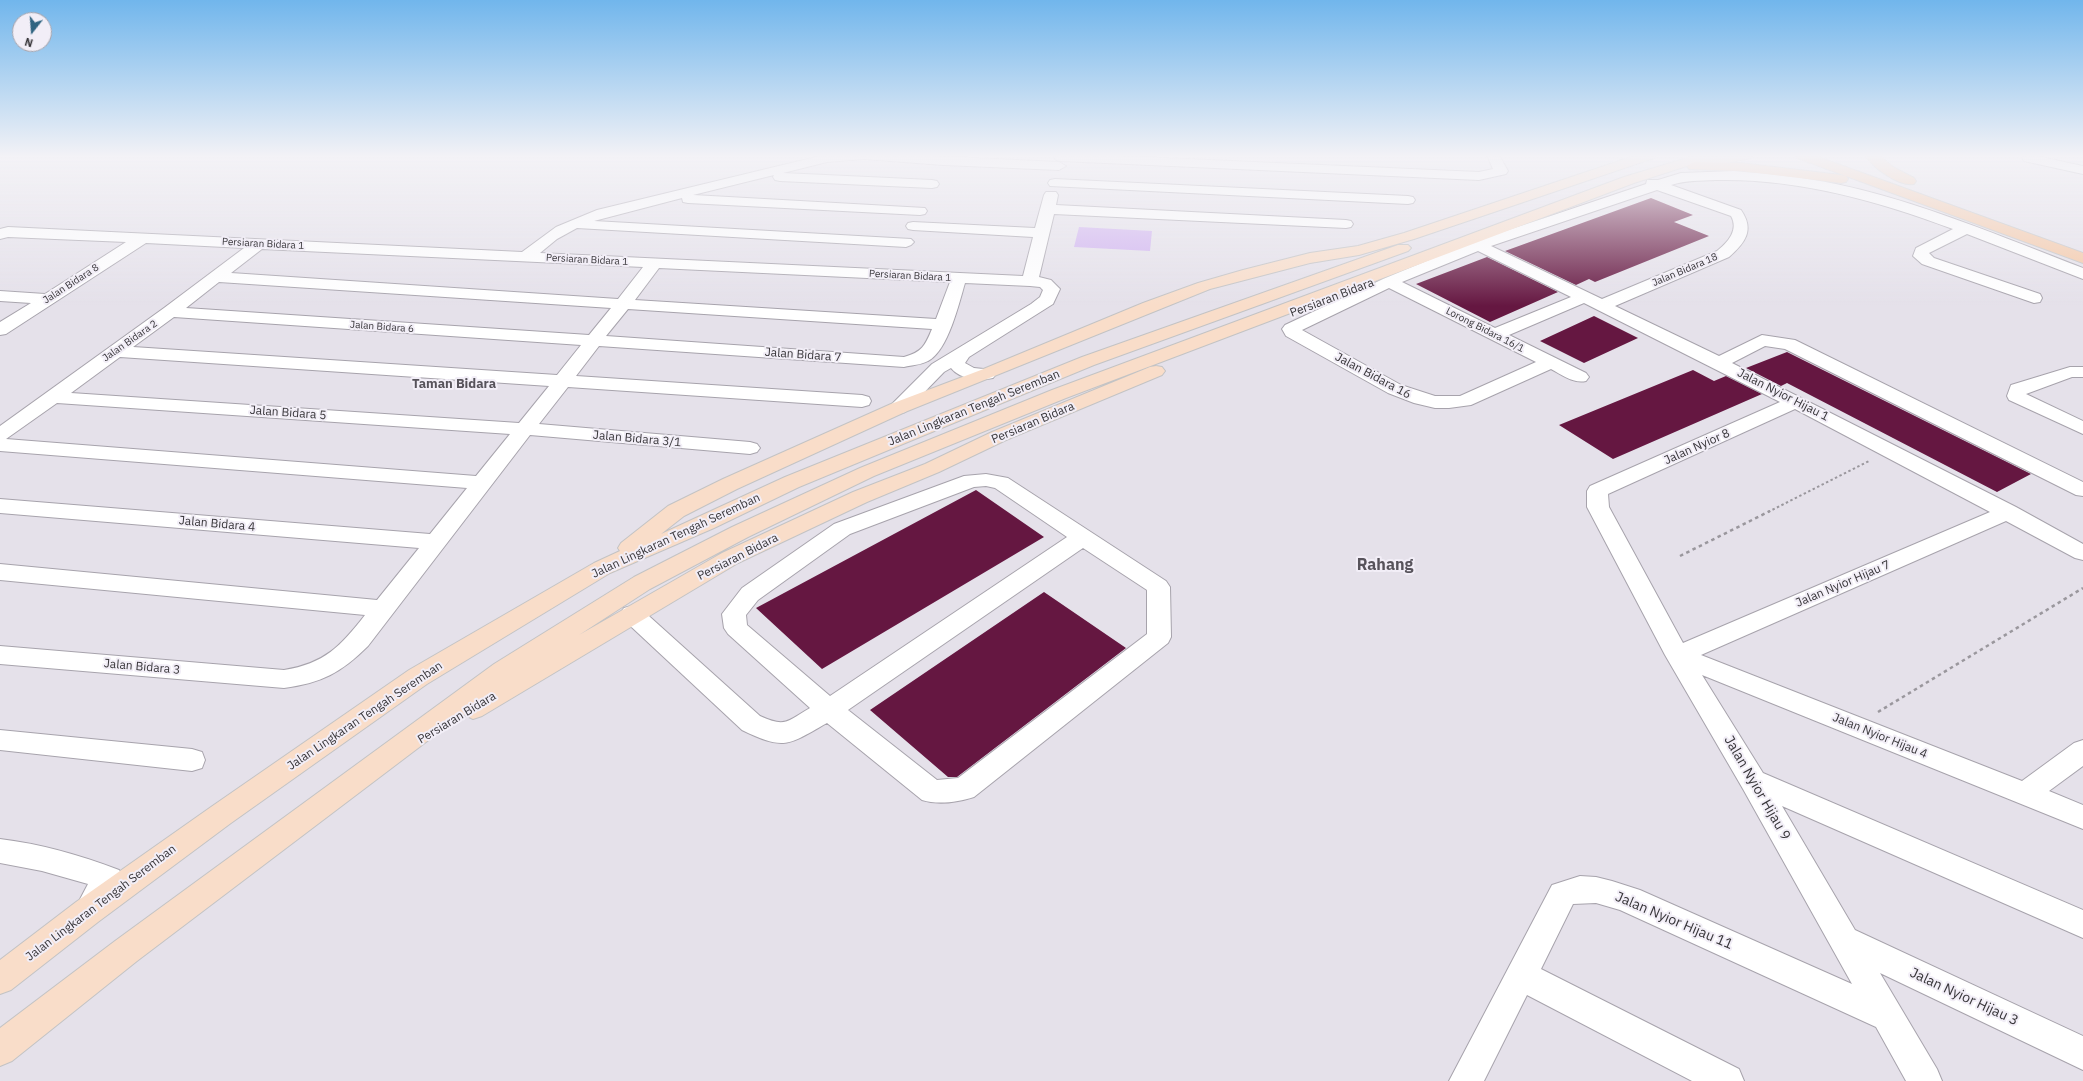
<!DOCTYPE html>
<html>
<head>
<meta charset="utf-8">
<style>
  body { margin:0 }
  #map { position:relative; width:2083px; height:1081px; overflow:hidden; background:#e5e1ea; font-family:"IBM Plex Sans",sans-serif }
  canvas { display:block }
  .north { position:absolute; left:12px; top:12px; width:40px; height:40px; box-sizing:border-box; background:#f2eef7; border:1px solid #a8a4ab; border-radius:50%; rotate:197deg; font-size:11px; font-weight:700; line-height:16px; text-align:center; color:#38363a }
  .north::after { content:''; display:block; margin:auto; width:14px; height:18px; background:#306481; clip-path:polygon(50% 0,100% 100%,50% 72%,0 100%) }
</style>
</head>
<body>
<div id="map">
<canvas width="2083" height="1081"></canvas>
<div class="north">N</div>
</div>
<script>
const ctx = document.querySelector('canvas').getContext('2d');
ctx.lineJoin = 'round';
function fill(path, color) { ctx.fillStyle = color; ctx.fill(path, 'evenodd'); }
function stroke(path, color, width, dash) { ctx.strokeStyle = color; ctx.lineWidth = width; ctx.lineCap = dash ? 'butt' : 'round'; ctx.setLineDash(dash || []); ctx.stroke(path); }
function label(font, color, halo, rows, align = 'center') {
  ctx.font = font + ' "IBM Plex Sans",sans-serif'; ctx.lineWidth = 4; ctx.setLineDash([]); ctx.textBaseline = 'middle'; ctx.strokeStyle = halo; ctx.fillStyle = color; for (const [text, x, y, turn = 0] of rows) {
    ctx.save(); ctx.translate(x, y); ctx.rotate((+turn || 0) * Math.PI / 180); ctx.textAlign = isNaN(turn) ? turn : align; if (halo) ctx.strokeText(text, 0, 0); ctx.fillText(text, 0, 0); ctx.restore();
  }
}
const green = new Path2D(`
  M1079,227l73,4 -2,20 -76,-4z`);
const building = new Path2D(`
  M1651,198l42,17 -19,7 35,14 -114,46 -6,-3 -13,6 -71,-34z
  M1487,257l71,35 -68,30 -74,-38z
  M1594,316l44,22 -54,25 -44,-22z
  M1787,352l244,122 -34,18 -210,-109 -6,3 -35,-18z
  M1693,370l21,11 12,-5 36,18 -149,65 -54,-34z
  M976,490l68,47 -222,132 -66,-61z
  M1044,592l82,56 -169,129h-9l-78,-67z`);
const pathFar1 = new Path2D(`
  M1768,512l101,-51`);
const path = new Path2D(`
  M1680,556l90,-45
  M1878,712l205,-124`);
const minor = new Path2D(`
  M824,155h88l147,7 7,4 -7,4 -116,-5 -79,-6 -37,3 -44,11 149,7 5,1 2,3 -2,3 -5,1 -152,-7 -5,-1 -2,-3 1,-2 -81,20 232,13 2,3 -2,3 -5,1 -232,-12 -5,-1 -1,-4 -88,23 317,18 3,3 -3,3 -5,2 -329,-19 -20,11 -17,14 483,23 10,-39 -120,-7 -5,-1 -2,-3 2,-3 5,-1 122,6 9,-33 2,-3h10l2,3 -2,10 290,15 5,1 2,3 -2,3 -5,1 -292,-14 -15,63 12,3 9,9 -7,15 -84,53 -4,6 9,5 19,2 3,4 -3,4c-14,3 -32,2 -42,-10l-7,4 -39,40 -7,2 -7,-2 -3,-4 44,-44 99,-60 9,-7 3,-7 -3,-3 -10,-1 -65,-3c-6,20 -17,68 -37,78 -7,4 -16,4 -24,6l-305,-21 -23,30 286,19 7,2 2,4 -2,4 -7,2 -294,-20 -29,37 211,18 7,2 3,4 -3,4 -7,2 -220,-19 -162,211c-27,27 -47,37 -84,42l-284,-24v-18l284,24c40,-6 57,-24 81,-55l-365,-35v-16l377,36 42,-52 -419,-35v-14l430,35 37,-46 -467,-37v-25l164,-118 80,-60 -98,-5 -140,91 -6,1v-13l31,-19 -31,-2v-10l45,3 81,-52 -118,-5 -8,2v-10l8,-2 514,25 34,-25 41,-17zM262,249l381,18 -25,32 -387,-26zM659,268l291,14 -14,37 -301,-19zM219,282l392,26 -22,27 -403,-27zM628,309l304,20c-7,17 -10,23 -28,28l-298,-21zM174,317l407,28 -24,30 -424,-28zM120,357l429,29 -30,37 -448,-30zM57,403l453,31 -34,42 -470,-37z
  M1056,155h41l382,17 14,-3 -6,-14h12l9,16 -2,3 -27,6 -418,-19 -5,-1 -2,-3z
  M2024,155h8l51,11v8l-59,-13 -2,-3z
  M1734,171c35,3 68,6 102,13 85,18 166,53 247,84v11l-116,-45 -38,19 5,5 106,36 2,4 -2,4 -6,1 -112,-39 -9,-8 3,-8 37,-19c-75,-28 -156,-51 -237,-49 -16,1 -30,0 -45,5l70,25c14,20 4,33 -12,47l-114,49 104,50 43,-21 33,5 288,142v14l-7,-1 -291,-146 -20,-3 -33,17 284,144 67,37v16l-8,-2 -69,-37 -305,134 321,126 52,-38 9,-3v26l-34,25 34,14v24l-381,-154 61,98 320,137v28l-301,-132 73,124 228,106v34l-203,-97 57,96 5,12h-36l-30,-54 -256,-117 -24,-7 -23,1 -32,65 198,100 5,12h-52l-165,-86 -43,86h-35l103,-196 28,-9 16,1 16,4 28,9 212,94 -109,-195 -78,-134 -78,-148v-16l3,-5 190,-84 -196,-99 -75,32 77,38 3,4 -3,4c-12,3 -24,-6 -35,-12l-80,36 -22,3h-14l-21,-5 -26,-10 -102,-57 -4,-7 3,-4 98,-46 90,-37 173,-58 1,-4h11l23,-7zM1657,190l74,26c8,14 -3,26 -14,35l-115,48 -111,-53zM1478,251l93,46 -76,31 -93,-46zM1389,288l147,74 -76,34h-25l-34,-11 -99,-55zM1795,409l195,103 -307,131 -74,-136 -1,-13z
  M1055,179l353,17 5,1 2,3 -2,3 -5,1 -358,-18 -2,-3 2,-3z
  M2070,367h13v10h-11l-46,17 57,27v13l-74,-34 -2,-4 4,-11z
  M986,474l22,4 158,103 4,6 1,50 -3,6 -194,154c-16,5 -36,8 -52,3l-95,-77c-39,22 -42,28 -85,7l-118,-110 -4,-6 4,-6 8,-2 8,2 120,108c26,12 27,5 50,-8l-82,-74 -4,-6 -2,-14 20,-26 92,-64 130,-48zM986,486l9,2 72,49 -237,159 -83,-71 -1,-10 12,-15 92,-66 124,-47zM1083,548l64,42v44l-189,144 -21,2 -89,-70z
  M0,730l192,19 10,3 3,8 -3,8 -10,3 -192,-21z
  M0,839c41,5 80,16 119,31l5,9 -20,34 -11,4 -11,-4 -4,-10 10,-19 -46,-13 -42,-8z`);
const major = new Path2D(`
  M1637,155h19l-2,3 -240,81 -55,16 -49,8 -100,26 -305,123 -168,77 -53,27 -23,18 124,-57 297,-120 316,-112h10l3,3 -3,3 -314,114 -295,122 -85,41 -104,45 -183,111 -196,139 -133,99 -87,68 -11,4v-34l76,-58 135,-95 198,-137 185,-107 26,-12 -2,-3 3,-5 47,-37 55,-27 168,-75 90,-34 162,-67 55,-20 45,-13 67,-17 48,-7 46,-13z
  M1697,155h19l-1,2 13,-2h25l-2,3 -54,11 -7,-4 -56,18 -568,215 -192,78 -126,61 -98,52 -71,46 143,-82 131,-61 72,-28 67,-32 158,-65 6,-1 6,1 3,4 -3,4 -156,65 -67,32 -72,30 -129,61 -256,153 -9,3 -10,-5 -326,247 -125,100 -12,5v-38l115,-87 379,-277 140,-87 98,-50 128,-59 192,-78 572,-213z`);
const highway = new Path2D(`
  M1796,155h17l270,98v10l-286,-105z
  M1866,155h13l14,12 21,11 2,3 -2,3c-14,3 -43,-17 -48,-29z
  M1694,162l47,1 100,12 5,1 2,3 -2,3 -5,1 -100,-12 -52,-2 -2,-3z`);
const farStreetnames = [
  ["Persiaran Bidara 1",263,244,3],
  ["Persiaran Bidara 1",587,260,3],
  ["Jalan Bidara 18",1685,270,-23],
  ["Persiaran Bidara 1",910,276,3],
  ["Jalan Bidara 8",71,284,-33],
  ["Jalan Bidara 6",382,327,4],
  ["Lorong Bidara 16/1",1485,330,27],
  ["Jalan Bidara 2",130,341,-35]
];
const streetNames = [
  ["Persiaran Bidara",1332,298,-21],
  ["Jalan Bidara 7",803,355,4],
  ["Jalan Bidara 16",1373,376,28],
  ["Jalan Nyior Hijau 1",1783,395,27],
  ["Jalan Lingkaran Tengah Seremban",974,408,-22],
  ["Jalan Bidara 5",288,413,4],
  ["Persiaran Bidara",1033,423,-23],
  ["Jalan Bidara 3/1",637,439,5],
  ["Jalan Nyior 8",1697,447,-24],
  ["Jalan Bidara 4",217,524,5],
  ["Jalan Lingkaran Tengah Seremban",676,536,-25],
  ["Persiaran Bidara",738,557,-27],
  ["Jalan Nyior Hijau 7",1843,584,-23],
  ["Jalan Bidara 3",142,667,5],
  ["Jalan Lingkaran Tengah Seremban",365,716,-34],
  ["Persiaran Bidara",457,718,-31],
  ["Jalan Nyior Hijau 4",1880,736,22],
  ["Jalan Lingkaran Tengah Seremban",101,903,-37]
];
const neighbourhoodNames = [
  ["Taman Bidara",454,384]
];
const nearStreetnames = [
  ["Jalan Nyior Hijau 9",1757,788,60],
  ["Jalan Nyior Hijau 11",1674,921,23],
  ["Jalan Nyior Hijau 3",1964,997,25]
];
const districtNames = [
  ["Rahang",1385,565]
];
fill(green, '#cfb0f0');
fill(building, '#651741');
stroke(minor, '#a7a3ac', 2);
stroke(major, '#c3c3c4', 2);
stroke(highway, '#c3c3c4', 2);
stroke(pathFar1, '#9a979d', 2, [2.5, 2.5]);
stroke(path, '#9a979d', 2.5, [3.5, 3.5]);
fill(minor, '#fff');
fill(major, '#f9ddc9');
fill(highway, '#f5c7a5');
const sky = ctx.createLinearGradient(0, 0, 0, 306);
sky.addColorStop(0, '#71b6ec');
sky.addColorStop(0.51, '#f3f2f6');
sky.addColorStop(1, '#f3f2f600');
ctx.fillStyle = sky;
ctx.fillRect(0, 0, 2083, 306);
label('10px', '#38363a', '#f2eef7', farStreetnames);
label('12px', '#38363a', '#f2eef7', streetNames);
label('bold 13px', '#57535b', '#f2eef7', neighbourhoodNames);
label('14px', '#38363a', '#f2eef7', nearStreetnames);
label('bold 16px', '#57535b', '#f2eef7', districtNames);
</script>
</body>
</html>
